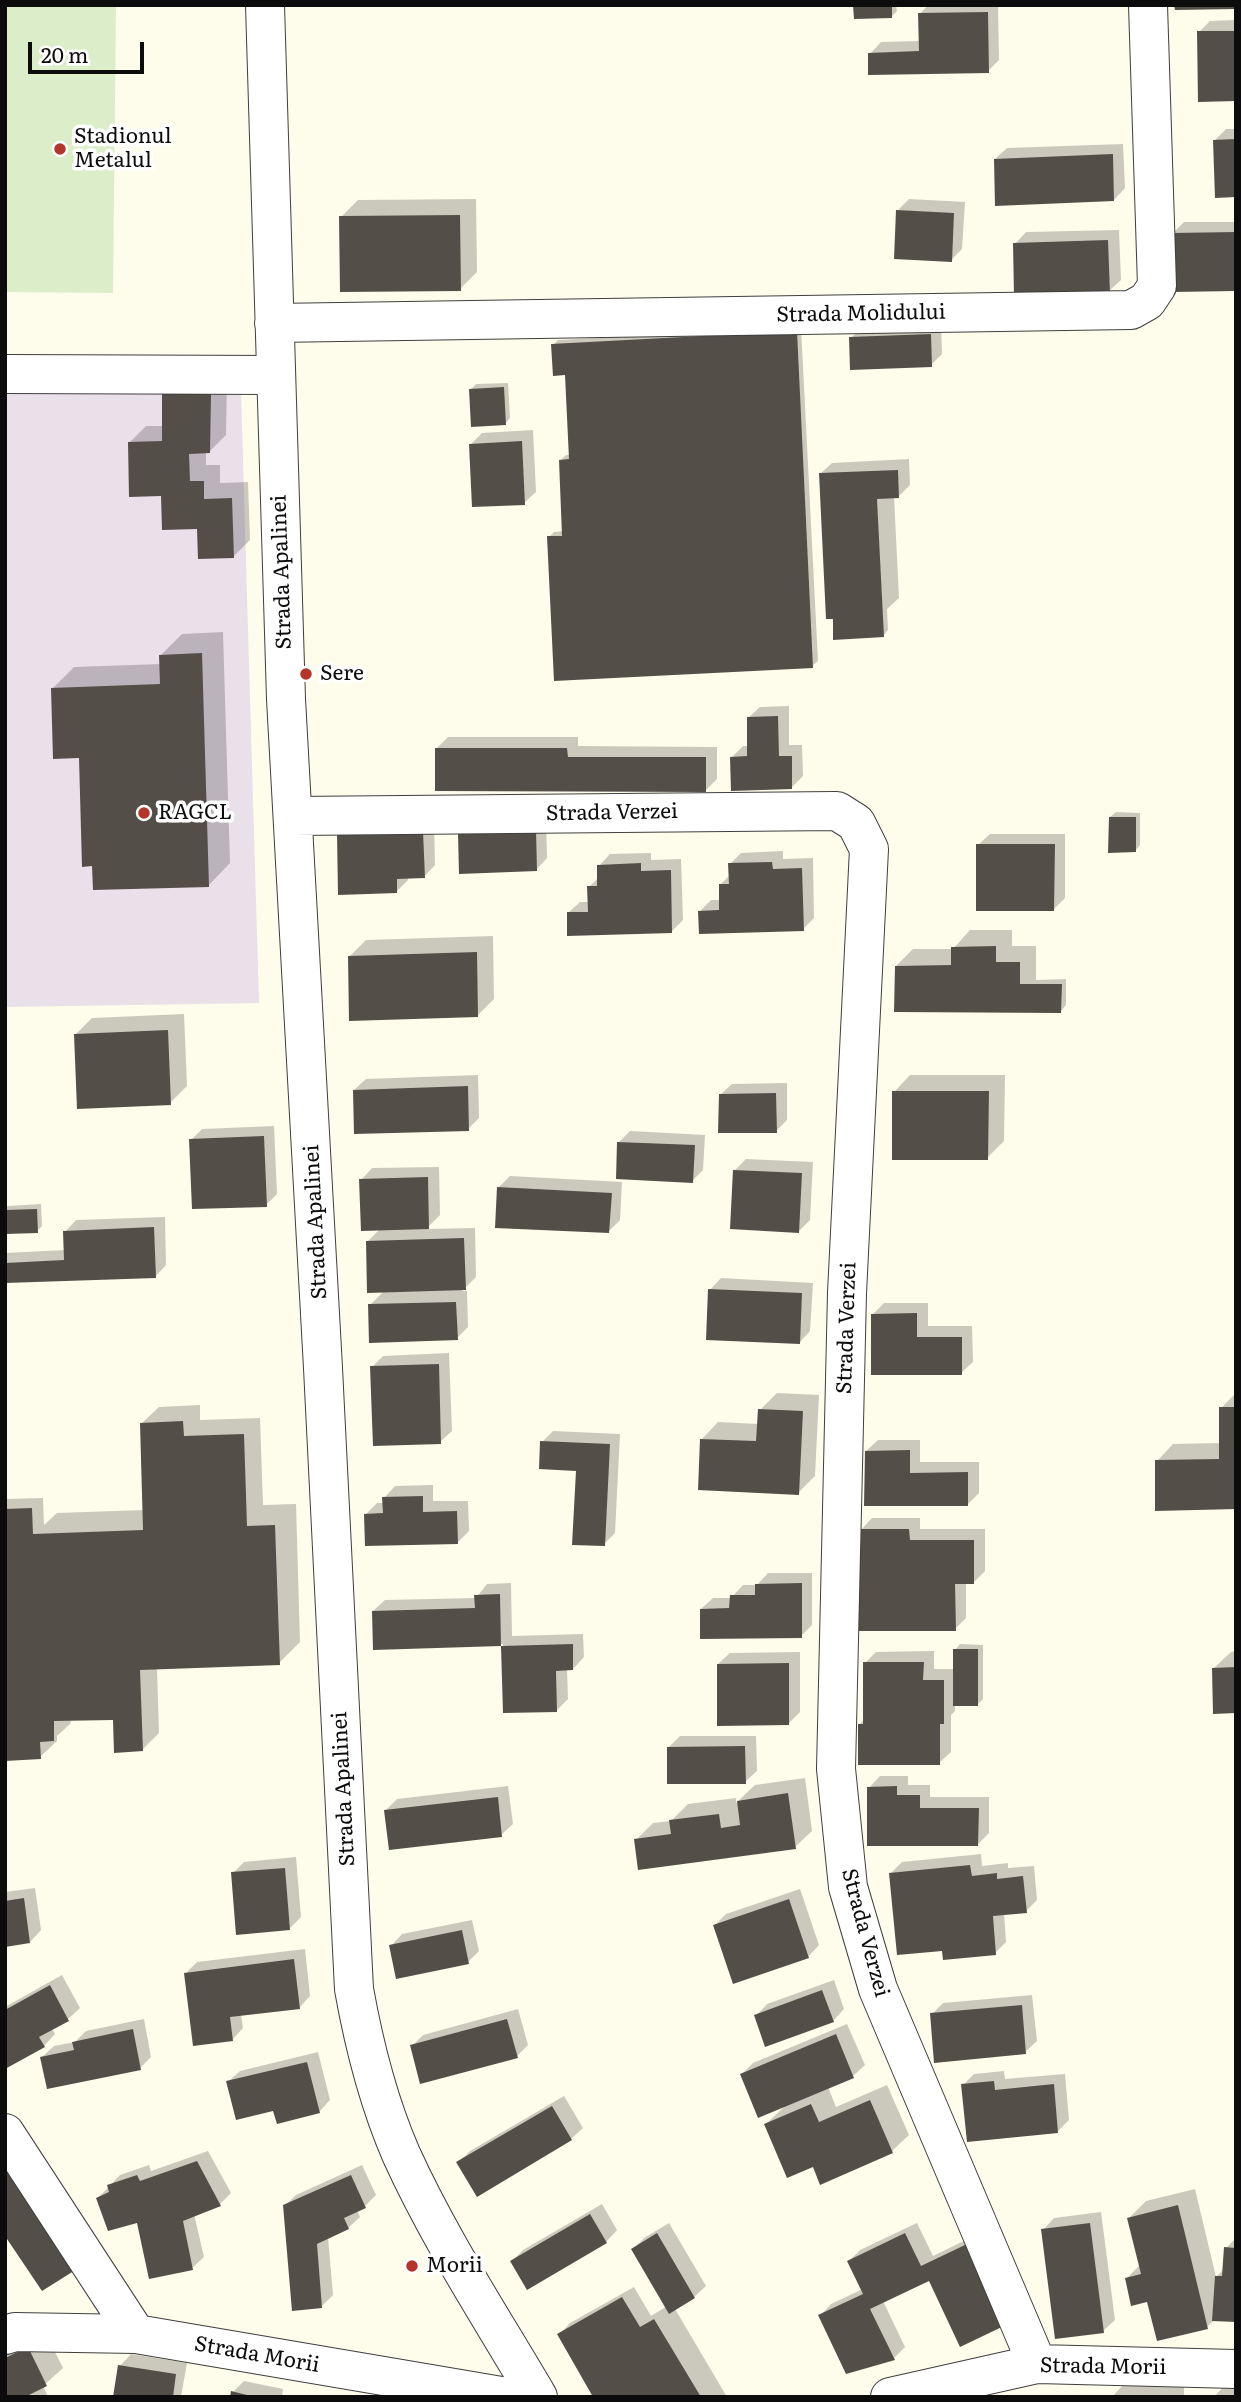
<!DOCTYPE html>
<html>
<head>
<meta charset="utf-8">
<style>
  body { margin:0 }
  #map { position:relative; width:1241px; height:2402px; overflow:hidden; background:#fefceb; font-family:Literata,serif }
  canvas { display:block }
  .frame { position:absolute; inset:0; border:7px solid #0c0c0c; pointer-events:none }
  .scale { position:absolute; left:28px; top:42px; width:116px; height:32px; box-sizing:border-box; border:4px solid #0c0c0c; border-top:0; padding-left:9px; font-size:21px; line-height:24px; white-space:nowrap; color:#0c0c0c; -webkit-text-stroke:5px #fff; paint-order:stroke }
</style>
</head>
<body>
<div id="map">
<canvas width="1241" height="2402"></canvas>
<div class="frame"></div>
<div class="scale">20 m</div>
</div>
<script>
const ctx = document.querySelector('canvas').getContext('2d');
ctx.lineJoin = 'round';
function fill(path, color) { ctx.fillStyle = color; ctx.fill(path, 'evenodd'); }
function stroke(path, color, width, dash) { ctx.strokeStyle = color; ctx.lineWidth = width; ctx.lineCap = dash ? 'butt' : 'round'; ctx.setLineDash(dash || []); ctx.stroke(path); }
function label(font, color, halo, rows, align = 'center') {
  ctx.font = font + ' Literata,serif'; ctx.lineWidth = 7; ctx.setLineDash([]); ctx.textBaseline = 'middle'; ctx.strokeStyle = halo; ctx.fillStyle = color; for (const [text, x, y, turn = 0] of rows) {
    ctx.save(); ctx.translate(x, y); ctx.rotate((+turn || 0) * Math.PI / 180); ctx.textAlign = isNaN(turn) ? turn : align; if (halo) ctx.strokeText(text, 0, 0); ctx.fillText(text, 0, 0); ctx.restore();
  }
}
const industrial = new Path2D(`
  M241,392l18,611 -254,4v-613z`);
const pitch = new Path2D(`
  M5,5h111l-3,288 -108,-1z`);
const shadow = new Path2D(`
  M855,5h41l1,6 -6,6z
  M928,5h70l1,55 -11,11 -118,-17 11,-12 39,-1v-27z
  M1236,20v79l-37,-67 11,-11z
  M1226,129h10v67l-21,-56z
  M1123,144l2,44 -11,12 -119,-41 12,-11z
  M476,199l1,73 -17,17 -119,-72 17,-17z
  M909,199l56,3 -3,47 -11,11 -53,-50z
  M1184,222h52v67l-63,-56z
  M1119,230l2,50 -12,11 -94,-47 11,-12z
  M941,324l1,30 -11,11 -80,-27 11,-11z
  M801,327l17,334 -6,5 -263,-129 5,-5 10,-1 -3,-71 5,-5h5l-4,-82 -14,-28 5,-5z
  M181,378h46l-1,57 -16,16 -4,1v13h14v18l28,-1 2,58 -17,17 -70,-63 -34,-51 17,-17h18v-31z
  M508,383l2,35 -5,6 -34,-35 5,-5z
  M533,430l3,62 -12,11 -53,-59 11,-11z
  M909,459l1,26 -11,11h-5l5,102 -12,11 1,21 -5,6 -63,-162 12,-11z
  M223,632l7,231 -21,22 -115,-20 -13,-109 -28,-68 21,-21 87,-3v-9l21,-21z
  M789,706v39h13l1,31 -12,12 -59,-31 11,-11h5v-28l12,-11z
  M448,737h130v9l139,1v32l-11,11 -269,-42z
  M1116,812l24,1v32l-5,6 -25,-34z
  M546,820l1,38 -11,12 -76,-37z
  M434,821l1,44 -11,12h-16v3l-11,11 -58,-57z
  M990,834h75v64l-11,11 -76,-64z
  M783,851v8l30,-1 1,60 -11,11 -103,-18 11,-11h10l-1,-15 10,-10v-11l11,-11z
  M651,853v7l30,-1 2,61 -11,11 -104,-18 12,-11h9v-15l10,-10v-11l11,-12z
  M970,930h42v16h24v34l30,-1v26l-5,6 -165,-45 17,-17h40z
  M493,936l1,63 -17,17 -128,-59 17,-17z
  M184,1014l3,72 -17,17 -94,-69 16,-16z
  M478,1075l1,43 -11,11 -114,-39 12,-11z
  M910,1075h95l-1,66 -17,17 -93,-66z
  M787,1083v37l-11,11 -56,-36 12,-11z
  M274,1126l3,68 -11,11 -75,-65 11,-11z
  M630,1131l75,4 -2,35 -11,11 -73,-39z
  M746,1159l67,3 -3,58 -11,11 -64,-61z
  M439,1167l1,48 -14,14 49,-1 1,49 -14,14h5l1,36 -11,11 -87,-33 14,-14 -17,-49 14,-14 -20,-48 11,-12z
  M510,1176l112,6 -2,38 -11,11 -111,-43z
  M41,1204l1,22 -5,5 -32,2v-25l3,-2z
  M165,1217l1,48 -11,12 -150,5v-29l61,-3 -1,-18 11,-12z
  M721,1278l92,5 -3,48 -11,12 -89,-53z
  M884,1303h44v23h44l1,36 -12,11 -88,-59z
  M449,1353l3,78 -12,11 -68,-75 11,-11z
  M777,1393l42,2 -4,81 -17,17 -96,-54 16,-17 41,2 1,-14z
  M1236,1393v114l-79,-46 16,-17 48,-1v-35z
  M200,1405v15l60,-2 3,87 33,-1 4,138 -21,21 -122,5 2,65 -17,17 -27,-32 -45,1 1,4 -14,13v5l-17,16 -35,2v-260l38,-1 1,27 13,-12 87,-3 -2,-87 17,-16z
  M553,1431l67,3 -5,99 -11,11 -26,-75 -36,-27z
  M878,1440h42v22h59v31l-11,11 -102,-53z
  M433,1485v16h35l1,30 -11,11 -92,-28 11,-11h7v-5l11,-12z
  M872,1518h48v11h65v42l-11,11h-8v36l-11,11 -94,-99z
  M768,1573h44v52l-11,11 -100,-27 12,-11h18l12,-13h14z
  M511,1583l1,53 71,-2 1,23 -11,12h-6l1,30 -11,11 -52,2 -2,-68 -129,5 -1,-38 12,-11 91,-2 11,-14z
  M960,1644l23,1v54l-6,6 -22,-1v7l-4,4v37l-12,11 -80,-38 6,-6v-56l11,-11 58,-1v18h21v-19z
  M1236,1651v60l-22,-43 17,-16z
  M800,1652v60l-11,11 -71,-59 12,-11z
  M680,1736h76l1,35 -12,11 -77,-34z
  M880,1776h28v9h22v12h59v36l-11,11 -109,-56z
  M805,1778l7,53 -17,16 -159,-7 17,-17 18,-2 17,-17 48,-6v5l19,-18z
  M508,1786l5,38 -12,11 -115,-25 11,-11z
  M981,1854l1,12 26,-3v5l26,-2 3,34 -11,11 -22,2 2,29 -11,11 -104,-80 11,-11z
  M296,1857l5,60 -11,11 -57,-55 11,-11z
  M35,1888l6,42 -11,12 -25,3v-53z
  M800,1889l19,56 -11,12 -93,-32 11,-11z
  M472,1920l7,31 -11,11 -77,-16 11,-12z
  M305,1949l5,47 -11,12 -58,6 2,14 -11,12 -46,-67 11,-11z
  M62,1975l18,33 -12,11 -16,9 3,6 -11,12 -39,21v-60z
  M834,1980l10,29 -11,12 -77,-5 11,-12z
  M1032,1995l5,46 -12,11 -93,-38 11,-11z
  M518,2009l10,36 -11,11 -105,-10 11,-11z
  M144,2019l7,38 -11,11 -98,-11 12,-11 21,-4 11,-11z
  M847,2024l18,41 -12,11 -25,11 8,20 51,-22 22,50 -17,16 -71,32 -8,-18 -47,-41 20,-19 -44,-31 11,-11z
  M318,2052l12,48 -11,12 -45,-3 -46,-27 12,-11z
  M1004,2071l1,8 60,-5 4,46 -12,12 -94,-47 11,-11z
  M564,2096l19,32 -12,11 -112,23 11,-11z
  M208,2151l23,42 -11,11 -26,10 10,43 -12,11 -54,-47 -40,-23 22,-23 29,-10 2,6z
  M362,2165l14,30 -11,11 -8,4 3,7 -12,11 -20,9 5,58 -11,11 -37,-100 11,-11z
  M1195,2189l21,88 9,-9 1,-20 10,-10v82l-21,-1 -8,8 -58,-27 -22,-22 13,-13 -11,-47 17,-17z
  M602,2204l15,26 -11,12 -94,19 11,-11z
  M1101,2212l14,108 -12,11 -60,-101 11,-12z
  M669,2223l37,63 -12,11 -19,12 52,88h-131l-37,-62 11,-12 64,-36 17,29 16,-10 -34,-57 11,-11z
  M917,2223l16,33 45,-22 -48,45 -47,22 22,46 -11,11 -47,14 -27,-56 11,-12 32,-15 -14,-28 11,-11z
  M45,2332l18,36 -20,18 5,11h-43v-53z
  M131,2354l56,9 -6,34h-66l5,-31z
  M244,2381l39,8 -1,8h-50l1,-5z
  M1184,2384v13h-72l11,-12z
  M1226,2384h10v13h-22z`);
const building = new Path2D(`
  M853,5h39v13l-38,1z
  M1174,5h62v4l-61,1z
  M988,12l1,61 -121,2v-22l51,-2 -1,-38z
  M1197,31h39v70l-38,1z
  M1236,139v58l-21,1 -2,-58z
  M1113,154l1,47 -119,5 -1,-47z
  M896,210l58,3 -2,49 -58,-3z
  M460,215l1,76 -121,1 -1,-76z
  M1236,232v59l-64,1 -1,-59z
  M1108,240l2,53 -96,3 -1,-53z
  M797,331l16,337 -259,13 -7,-145h15l-3,-76 10,-1 -4,-84 -12,1 -2,-32z
  M931,334l1,33 -82,3 -1,-33z
  M504,387l2,38 -35,2 -2,-38z
  M162,394h49l-1,59 -21,1 1,27h14v18l28,-1 2,60 -36,1 -1,-30 -35,1 -1,-34 -32,1 -1,-55 34,-1z
  M522,441l3,64 -53,2 -3,-63z
  M898,470l1,28 -22,1 7,138 -51,3v-21h-7l-7,-146z
  M202,653l7,234 -116,3 -1,-24 -10,1 -3,-109 -26,1 -2,-71 109,-4 -1,-29z
  M778,716l1,40h13v33l-61,2 -1,-34 17,-1v-39z
  M435,748h132l1,9h138v35l-271,-1z
  M1109,817h27v35l-28,1z
  M536,830l1,41 -78,3 -1,-41z
  M423,831l2,47 -28,1v14l-59,2 -1,-62z
  M976,844h79l-1,67h-78z
  M772,862l1,7 29,-1 2,63 -105,3 -1,-23 21,-1v-26h10l-1,-21z
  M641,863v8l30,-1 1,63 -105,3v-24h21l-1,-26h10v-21z
  M996,946v16h24v22h42l-1,29 -167,-1 1,-46 56,-1v-18z
  M477,952l1,65 -129,4 -1,-65z
  M168,1030l3,75 -94,4 -3,-75z
  M468,1086l1,45 -115,3 -1,-44z
  M892,1091h97l-1,69h-96z
  M776,1093l1,40h-59l1,-39z
  M264,1136l3,71 -75,2 -3,-70z
  M617,1142l78,3 -2,38 -77,-4z
  M733,1170l69,3 -3,60 -69,-4z
  M428,1177l1,52 -68,2 -2,-52z
  M497,1187l115,6 -3,40 -114,-5z
  M37,1209l1,24 -33,1v-24z
  M154,1227l2,51 -151,5v-20l59,-3 -1,-29z
  M464,1238l2,52 -99,3 -1,-52z
  M708,1289l94,4 -2,51 -94,-4z
  M456,1302l2,38 -89,3 -1,-39z
  M917,1313v24h45v38h-91v-61z
  M439,1364l2,80 -68,2 -3,-80z
  M1219,1407h17v102l-81,2v-51l64,-1z
  M758,1409l45,2 -4,84 -101,-5 2,-51 56,2z
  M183,1421l1,15 60,-2 3,92 28,-1 5,140 -140,5 3,81 -29,2 -1,-33 -59,1v20l-14,1 1,17 -36,2v-252l27,-1 1,26 110,-4 -3,-107z
  M540,1441l70,3 -5,102 -33,-1 4,-74 -37,-2z
  M910,1450v23l58,-1v34h-104l1,-55z
  M423,1496v16l34,-1 1,33 -93,2 -1,-32 19,-1 -1,-16z
  M859,1529h50l1,11h64v44h-19l1,47h-97z
  M802,1583v55l-102,1v-30l29,-1 1,-13h25v-11z
  M500,1594l1,52 -128,4 -1,-39 103,-3 -1,-13z
  M573,1644v26l-17,1 1,41 -54,1 -2,-67z
  M953,1649h25v57h-25z
  M863,1662h61l-1,18h21v44h-4v41h-82v-41h5z
  M789,1663v62l-72,1v-62z
  M1236,1667v46l-23,1 -1,-46z
  M745,1746l1,38h-79v-37z
  M897,1786v9h23v13h59l-1,38h-111v-59z
  M788,1793l8,56 -158,21 -4,-31 37,-5 -2,-14 50,-6 2,14 19,-3 -3,-24z
  M498,1797l4,40 -113,13 -5,-40z
  M970,1865l2,11 25,-3v6l26,-3 4,37 -34,3 3,39 -53,5 -1,-9 -45,4 -8,-82z
  M285,1868l5,62 -54,5 -5,-63z
  M24,1898l6,45 -25,4v-46z
  M789,1899l20,59 -76,26 -20,-59z
  M462,1930l7,34 -73,15 -7,-34z
  M294,1959l6,50 -70,8 3,24 -40,5 -9,-73z
  M50,1985l19,36 -30,16 6,10 -40,22v-59z
  M822,1990l12,32 -69,25 -11,-32z
  M1022,2005l4,49 -92,9 -4,-50z
  M507,2019l11,39 -98,26 -10,-39z
  M133,2029l8,41 -94,19 -7,-32 34,-7 -2,-8z
  M836,2034l18,44 -96,40 -18,-44z
  M307,2062l13,51 -43,11 -4,-13 -37,9 -10,-39z
  M994,2081l1,9 59,-6 4,49 -91,9 -6,-58z
  M870,2100l23,53 -73,32 -7,-18 -26,11 -23,-54 47,-20 8,18z
  M552,2106l20,34 -95,57 -21,-35z
  M5,2160l72,109 -35,22 -37,-55z
  M197,2161l24,45 -38,15 10,49 -44,9 -12,-56 -29,8 -12,-33 13,-6 -2,-7 30,-10 3,6z
  M351,2175l15,33 -22,10 5,11 -32,15 5,64 -30,3 -9,-106z
  M1178,2205l30,124 -51,12 -10,-39 -16,4 -6,-28 16,-4 -14,-56z
  M590,2214l17,29 -80,47 -17,-29z
  M1090,2223l14,110 -49,6 -14,-110z
  M657,2233l38,65 -26,16 -38,-65z
  M905,2233l16,33 46,-22 39,81 -46,22 -31,-66 -59,28 25,51 -49,14 -28,-59 45,-21 -16,-33z
  M1224,2247l12,1v74l-24,-1 3,-45h7z
  M622,2297l18,30 14,-8 47,78h-108l-36,-63z
  M28,2347l19,39 -22,11h-20v-39z
  M118,2365l58,9 -3,23h-60z
  M231,2391l20,5v1h-21z`);
const minor = new Path2D(`
  M265,5l21,694 37,669 31,621c10,56 24,112 47,165 38,84 90,163 137,243
  M274,323l857,-13 16,-9 10,-15 -9,-281
  M5,374l270,1
  M294,816l543,-5 19,12 13,26 -22,444 -11,476 12,118 30,102 159,375
  M5,2133l131,201
  M5,2335l10,-3 121,2 371,63
  M890,2397l147,-33 199,5`);
const markers = [
  [60,149,7,"#b3352c"],
  [306,674,7,"#b3352c"],
  [144,813,7,"#b3352c"],
  [412,2266,7,"#b3352c"]
];
const poiNames = [
  ["Stadionul",74,137],
  ["Metalul",74,161],
  ["Sere",320,674],
  ["RAGCL",158,813],
  ["Morii",426,2266]
];
const streetNames = [
  ["Strada Molidului",861,314,-1],
  ["Strada Apalinei",282,572,-92],
  ["Strada Verzei",612,813,-1],
  ["Strada Apalinei",316,1222,-93],
  ["Strada Verzei",847,1328,-88],
  ["Strada Apalinei",344,1789,-93],
  ["Strada Verzei",865,1933,75],
  ["Strada Morii",257,2355,10],
  ["Strada Morii",1103,2367,1]
];
fill(industrial, '#eae0ea');
fill(pitch, '#dceec9');
fill(shadow, '#0003');
fill(building, '#544e49');
stroke(minor, '#3f3f3f', 40);
stroke(minor, '#fff', 38);
for (const [x, y, r, color] of markers) { const dot = new Path2D(); dot.arc(x, y, r, 0, 2 * Math.PI); ctx.fillStyle = color; ctx.fill(dot); stroke(dot, '#fff', 2.5); }
label('21px', '#0c0c0c', '#fff', poiNames, 'left');
label('21px', '#0c0c0c', '#fff', streetNames);
</script>
</body>
</html>
